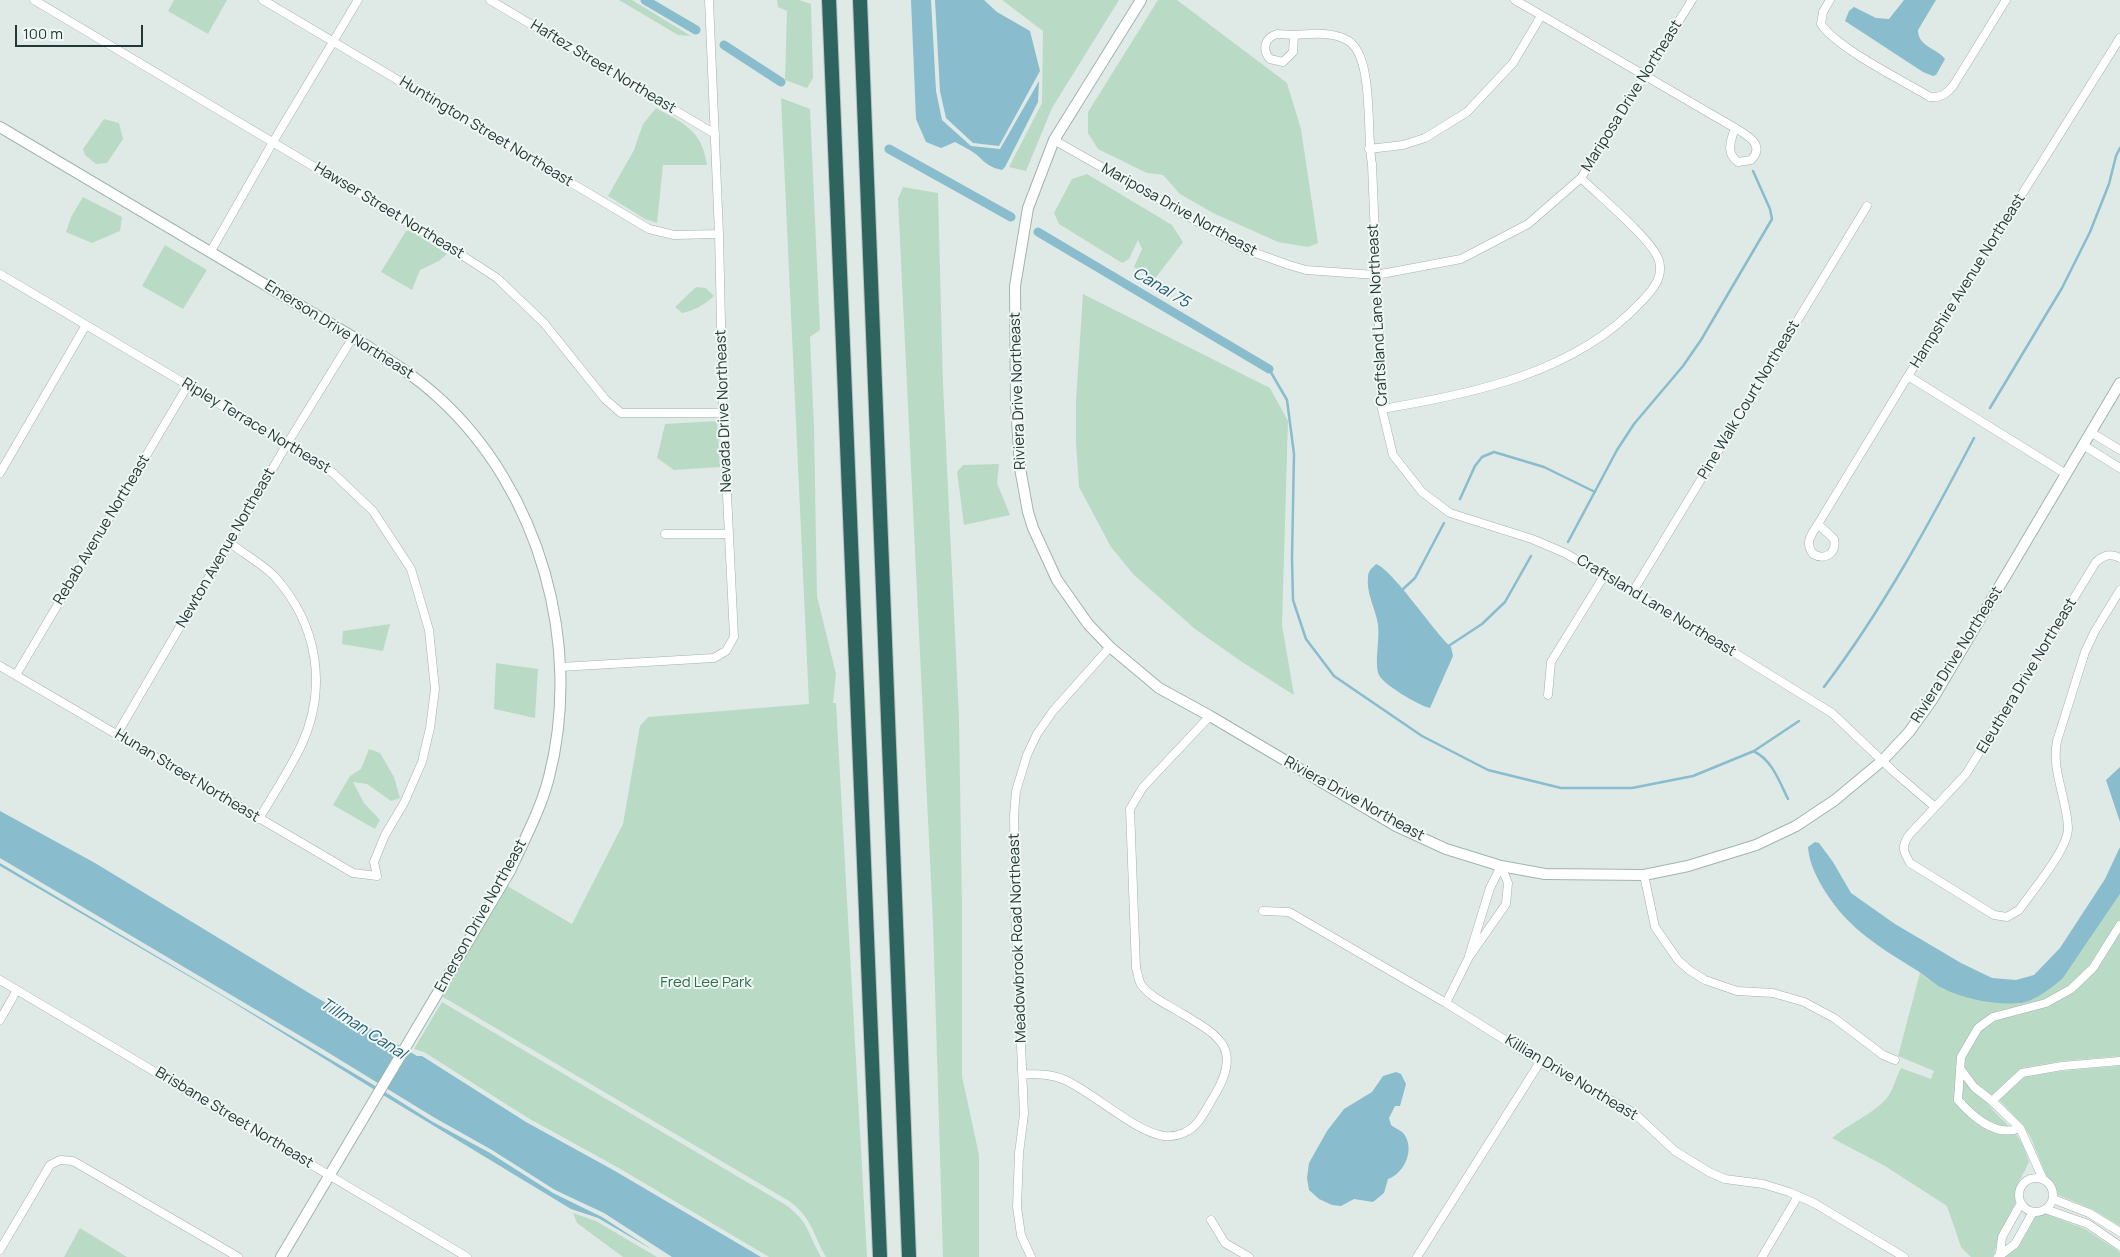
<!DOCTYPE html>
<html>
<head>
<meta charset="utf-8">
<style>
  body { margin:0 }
  #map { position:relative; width:2120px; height:1257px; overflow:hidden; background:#dfeae6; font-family:Manrope,sans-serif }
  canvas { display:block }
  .scale { position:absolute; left:15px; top:25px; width:128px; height:22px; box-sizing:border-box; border:2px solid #213935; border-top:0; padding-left:6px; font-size:15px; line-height:18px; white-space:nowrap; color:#213935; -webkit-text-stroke:4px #f0f7f4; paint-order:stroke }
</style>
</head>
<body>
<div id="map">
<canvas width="2120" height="1257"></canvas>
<div class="scale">100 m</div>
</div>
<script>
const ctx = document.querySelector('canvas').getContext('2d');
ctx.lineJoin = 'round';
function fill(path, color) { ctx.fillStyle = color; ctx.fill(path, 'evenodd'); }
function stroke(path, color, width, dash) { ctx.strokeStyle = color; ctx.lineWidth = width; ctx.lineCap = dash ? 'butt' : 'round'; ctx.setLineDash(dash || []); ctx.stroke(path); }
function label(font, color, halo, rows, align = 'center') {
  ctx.font = font + ' Manrope,sans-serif'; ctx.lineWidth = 4; ctx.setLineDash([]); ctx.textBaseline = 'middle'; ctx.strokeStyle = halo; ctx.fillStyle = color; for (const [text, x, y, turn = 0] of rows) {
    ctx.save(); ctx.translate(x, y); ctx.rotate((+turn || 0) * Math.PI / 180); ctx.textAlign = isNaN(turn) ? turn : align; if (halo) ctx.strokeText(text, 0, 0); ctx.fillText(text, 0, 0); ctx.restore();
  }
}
const green = new Path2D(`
  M174,0h53l-19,34 -40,-23z
  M619,0h13l59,36 -13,-1z
  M777,0h22l12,4 2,74 -6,10 -22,-8 2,-69 -9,-4z
  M1002,0h117l-67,108 -26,63 -17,-4 33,-64 1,-72z
  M1158,0h19l110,83 14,46 17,114 -10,4 -30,-5 -65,-29 -33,-19 -17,-19 -16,-2 -49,-24 -10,-16v-21z
  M781,98l29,11 10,221 -10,7 4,90 3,169 19,78 -3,29h3l31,554h-41c-14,-24 -13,-38 -37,-56l-351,-207 66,-110 68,40 51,-100 17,-98 8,-9 161,-13z
  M656,108c28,16 46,22 51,57h-44l-6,58 -12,-4 -37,-23 26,-46 9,-26z
  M104,119l15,4 4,16 -16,24 -11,1 -11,-9 -2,-6z
  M1087,174l85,51 11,17 -29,38 -20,-13 8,-18 -4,-9 -9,19 -7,4 -63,-39 -5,-11 18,-34z
  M903,187l35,6 5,191 16,333 3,190v169l17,79v102h-36l-10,-334 -35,-724z
  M83,197l39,20 -2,14 -28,12 -26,-11 5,-15z
  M406,231h5l36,23 -8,7 -19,9 -8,20 -31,-18z
  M165,245l42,25 -24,39 -41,-23z
  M696,287l10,1 8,8c-10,9 -20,15 -32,17l-7,-6z
  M1083,294l187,94 18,33 -6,204 12,70 -52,-33 -47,-33 -61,-54 -23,-28 -32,-60 -3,-44v-43z
  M717,421l3,46 -46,3 -17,-12 8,-34z
  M999,464l-2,19 13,32 -46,10 -7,-53 6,-7z
  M390,624l-7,27 -41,-7 1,-13z
  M496,663l42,6 -3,49 -41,-9z
  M369,749l11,4 14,24 6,21 -9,3 -24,-17 -14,-2 11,21 16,17 -5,9 -42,-24 17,-29 11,-7z
  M2120,894v162l-58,5 -40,7 -36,33c18,25 34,27 43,61 -6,15 -17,24 -13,42l-17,31 -5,20 -1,2h-22l-10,-10 -14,-41 -62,-40 -53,-28c16,-14 41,-24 54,-39 7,-8 10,-22 15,-31l30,11 3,-8 -36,-15 22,-83 24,17 119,-12z
  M442,1002l344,203c23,17 22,29 35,52h-52l-152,-90 -89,-49 -104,-66 -10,-3z
  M2120,1066v160l-28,-17 -34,-14 -3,-11 -9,-9 -15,-37 -7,-12 -25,-26 25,-23 38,-6z
  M573,1213l23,8 61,36h-34l-46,-34z
  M2046,1214l39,15 35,23v5h-116l14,-11 17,-29z
  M80,1228l47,29h-63z`);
const water = new Path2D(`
  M911,0h20l5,91 6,29 29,26 29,3 39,-68 -1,21 -33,65 -3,3c-11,-2 -17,-7 -25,-15 -6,-5 -15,-9 -22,-13l-14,6 -15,-6 -10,-23z
  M935,0h49l13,12 33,19 10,40 -41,75 -26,-3 -27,-25 -6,-27z
  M1904,0h32l-18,30c0,17 19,18 27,29l-9,16 -3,1 -10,-4 -78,-51 4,-10 5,-4 22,11 13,1z
  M1376,564c17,6 57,67 75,83l2,9 -23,52c-12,-3 -46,-23 -51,-33 -5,-11 1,-36 -1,-50 -2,-16 -12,-31 -10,-48 0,-6 4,-9 8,-13z
  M2120,767v55l-14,-42z
  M0,811l95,52 219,133 103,60h5l104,66 89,49 146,86h-89l-68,-44 -49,-23 -63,-40 -57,-32 -111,-68 -324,-192z
  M1815,842l4,1 14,19 18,31 44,31 66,39 31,15 24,2 18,-5 26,-27 45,-69 15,-32v47l-57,84c-10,9 -29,24 -43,25 -24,2 -51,-3 -74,-13 -10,-4 -19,-13 -28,-19 -42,-26 -73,-44 -98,-88 -6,-12 -11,-22 -12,-36z
  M0,863l377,224 -2,3 -154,-95 -221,-129z
  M1396,1072l5,2 5,10 -6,22h-5l-6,12 2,7c4,3 11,6 13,9 11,15 1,39 -16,45l-4,14 -11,9 -19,-3 -13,7 -9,-1 -13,-6 -10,-9 -2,-12 2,-15 18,-32 17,-22 28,-17 11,-16z
  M385,1092l48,30 57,31 63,40 49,24 51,33 -55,-32 -27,-9 -188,-114z`);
const stream = new Path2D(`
  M1269,369l18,31 7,54 -2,104 1,42 13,39 28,37 88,60 66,34 73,18h71l61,-12 61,-25 45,-30
  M1990,408l72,-120 28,-56 19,-48 7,-28 4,-8
  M1460,499l15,-33 7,-9 12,-5 50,15 51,25
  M1568,542l49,-92 17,-26 49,-58 18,-26 71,-121 -2,-10 -17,-38
  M1401,591l14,-13 29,-55
  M1447,647l35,-23 23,-22 26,-46
  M1824,687c59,-78 105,-163 150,-249
  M1755,752c17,8 25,31 33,47`);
const canal = new Path2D(`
  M645,0l51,30
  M724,45l57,37
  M889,149l122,68
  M1038,232l231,137`);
const street = new Path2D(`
  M34,0l423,252 40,26 47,45 61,76 16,14h102
  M263,0l386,229 25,6 45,-1
  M490,0l225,134
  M1515,0l220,128
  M1830,0l-7,12 -2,12c17,25 81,56 109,73 11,1 16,-3 23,-11l53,-86
  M1277,34l17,1 -1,17 -10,10 -13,-3c-8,-9 -6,-21 7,-25z
  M1294,35c17,-1 37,-4 53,5 28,15 19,95 25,124l10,245 11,46 29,37 28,21 82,26 33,14 139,81 128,79 62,59 41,35
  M1735,128c12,7 31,17 16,32l-13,2c-13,-9 -7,-22 -3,-34z
  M1054,140l193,110 42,15 17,5 70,5 85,-16 67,-35 53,-46 111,-178
  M1369,149l34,-4 22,-7 42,-26 46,-49 28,-47
  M211,251l62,-109 85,-142
  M0,274l287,170 46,29 40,38 38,58 18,61 6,59 -5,39 -8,34 -18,41 -19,32 -11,27 3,14 -24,-3 -353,-207
  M1908,376l158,98
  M1382,409c90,-15 193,-36 258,-106 11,-11 24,-25 19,-42 -5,-20 -61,-66 -78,-83
  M2092,433l28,17
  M2083,445l37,23
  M0,473l86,-148
  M1818,524l90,-148 212,-338
  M1818,524l16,15c3,14 -9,22 -21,15 -9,-12 -1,-20 5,-30z
  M665,534h63
  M230,543c14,11 33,21 45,34 43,48 53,111 26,169 -12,25 -28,49 -42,73
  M2120,558c-10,-5 -16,-3 -24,4l-130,212 -57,61c-8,12 -6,16 1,28l84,52 13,2 12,-7c13,-19 49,-60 49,-82 -1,-29 -17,-58 -11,-87l28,-89 10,-21 25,-41
  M1632,593l235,-387
  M560,667l154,-9 12,-7 8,-14 -11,-224 -4,-179 -10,-234
  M16,675l172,-290
  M1548,695l3,-33 53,-86
  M117,734l170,-290 66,-107
  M1644,875l11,52 23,33 11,10 16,10 32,11 36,2 31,9 30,16 49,37 12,5
  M1263,911l26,1 157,91 94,59 94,51 41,38 34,21 16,7 38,5 26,8 25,11 90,54
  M1469,956l21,-68 11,-22
  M0,980l467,277
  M1446,1003l23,-46 37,-53 2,-21 -7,-17
  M0,1020l17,-30
  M1960,1068l14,19 18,14 28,27 23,51
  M1024,1074c14,0 27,0 41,6 29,13 70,52 99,56 13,2 27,-5 34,-14 6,-8 11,-17 16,-26 31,-50 2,-62 -38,-86 -12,-7 -25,-13 -34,-24 -4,-5 -4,-13 -6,-18l-6,-159 13,-22 67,-71
  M1992,1101l30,-28 40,-7 58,-5
  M2020,1128c-24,10 -47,-11 -62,-28l3,-43 17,-29 15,-11 53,-14 25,-14 22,-21 27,-43
  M2019 1195a17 17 0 1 1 34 0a17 17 0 1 1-34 0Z
  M2053,1199l36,14 31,19
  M2045,1209l43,15 32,22
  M1211,1220l14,23 24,14
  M0,1250l50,-85 10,-5 13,1 165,96
  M2000,1254l2,-17 19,-34
  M1031,1257l-10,-22 -4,-28 2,-54 5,-39 -9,-206 -1,-93 2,-24 11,-36 10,-21 16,-23 57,-64
  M1417,1257l123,-195
  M1762,1257l36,-61
  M1998,1257l17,-13 18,-32`);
const secondary = new Path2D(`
  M1141,0l-87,140 -26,68 -13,78 1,118 4,64 8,44 5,16 24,52 31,44 22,23 49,41 51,28 186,110 50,23 55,17 44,8 99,1 44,-9 68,-21 40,-19 39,-26 48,-40 26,-28 23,-32 188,-317
  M0,127l353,210c30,19 60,37 86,61 101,92 144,247 110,379 -8,32 -25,63 -39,94l-229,386`);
const highway = new Path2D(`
  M829,0l51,1257
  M860,0l49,1257`);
const streetNames = [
  ["Haftez Street Northeast",603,67,31],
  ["Mariposa Drive Northeast",1632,96,-58],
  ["Huntington Street Northeast",486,132,31],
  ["Mariposa Drive Northeast",1179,210,29],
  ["Hawser Street Northeast",389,211,31],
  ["Hampshire Avenue Northeast",1968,281,-58],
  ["Craftsland Lane Northeast",1378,315,-93],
  ["Emerson Drive Northeast",339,330,32],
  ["Riviera Drive Northeast",1018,391,-92],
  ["Pine Walk Court Northeast",1749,400,-59],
  ["Nevada Drive Northeast",724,411,-92],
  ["Ripley Terrace Northeast",256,426,31],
  ["Rebab Avenue Northeast",102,530,-59],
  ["Newton Avenue Northeast",226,548,-60],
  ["Craftsland Lane Northeast",1656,606,31],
  ["Riviera Drive Northeast",1957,655,-58],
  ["Eleuthera Drive Northeast",2027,676,-59],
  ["Hunan Street Northeast",187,776,31],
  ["Riviera Drive Northeast",1354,799,29],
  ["Emerson Drive Northeast",481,916,-61],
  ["Meadowbrook Road Northeast",1018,938,-92],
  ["Killian Drive Northeast",1571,1078,31],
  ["Brisbane Street Northeast",234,1118,31]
];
const parkNames = [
  ["Fred Lee Park",706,983]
];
const waterNames = [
  ["Canal 75",1161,288,31],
  ["Tillman Canal",363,1029,33]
];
fill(green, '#b9dbc5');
fill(water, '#89bccd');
stroke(stream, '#89bccd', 2.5);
stroke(canal, '#89bccd', 9);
stroke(street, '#a2b1ad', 9);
stroke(secondary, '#9fb5af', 12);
stroke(highway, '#bcc4c2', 16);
stroke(street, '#fff', 8);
stroke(secondary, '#fff', 10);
stroke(highway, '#2e645e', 14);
label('15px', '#213935', '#f0f7f4', streetNames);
label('15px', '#2d6e4d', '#f0f7f4', parkNames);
label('italic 16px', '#1e5c72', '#f0f7f4', waterNames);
</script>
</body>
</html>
